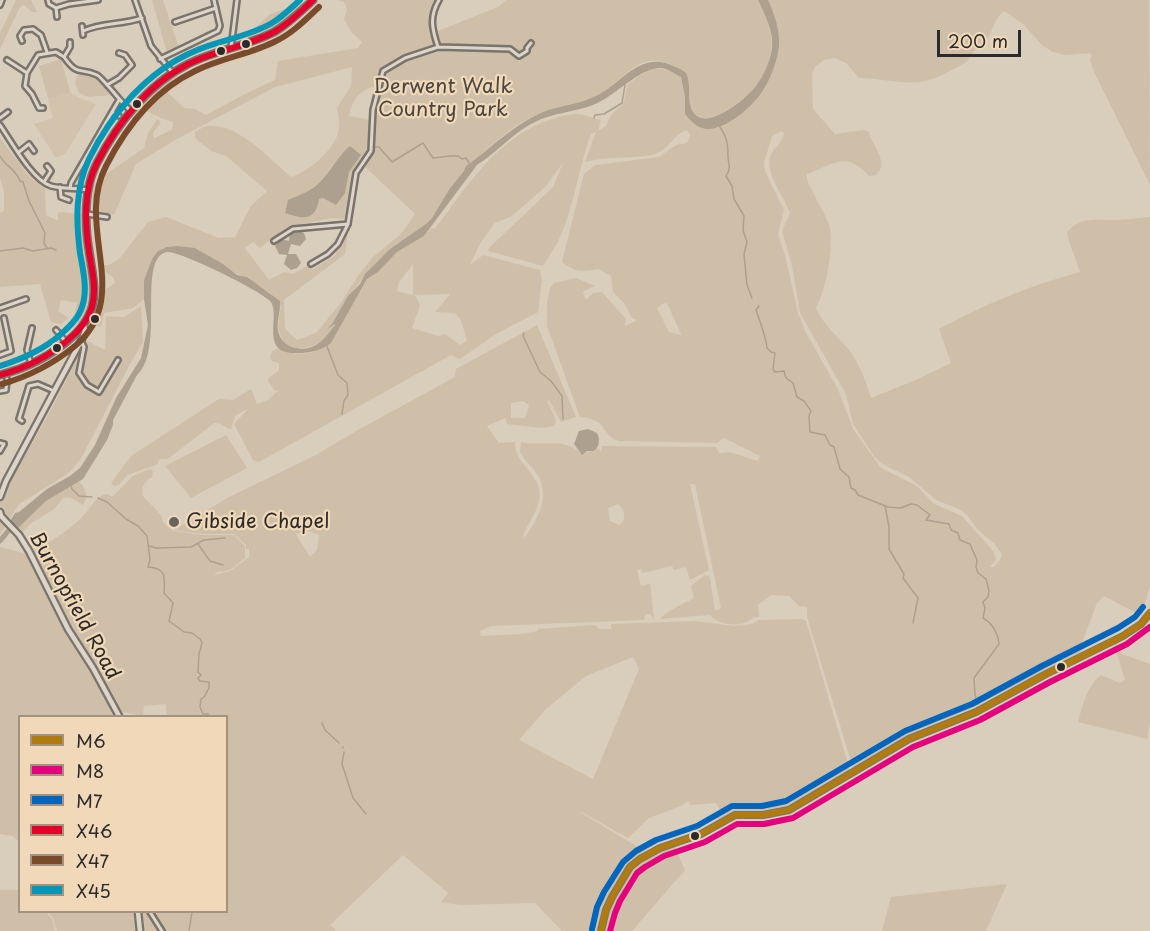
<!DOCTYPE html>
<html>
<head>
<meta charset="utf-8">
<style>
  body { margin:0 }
  #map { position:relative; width:1150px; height:931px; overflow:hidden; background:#d9cdbc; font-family:"Playpen Sans",sans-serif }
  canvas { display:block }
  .legend { position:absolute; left:18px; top:715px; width:210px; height:198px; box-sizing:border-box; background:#f1d8b8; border:2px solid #a29380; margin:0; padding:8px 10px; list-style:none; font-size:18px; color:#2b2b2b }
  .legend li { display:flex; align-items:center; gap:12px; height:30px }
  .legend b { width:30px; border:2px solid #a29380 }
  .scale { position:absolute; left:937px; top:30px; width:84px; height:27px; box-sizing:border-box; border:3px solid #2b2b2b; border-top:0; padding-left:8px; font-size:18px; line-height:21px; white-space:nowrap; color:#2b2b2b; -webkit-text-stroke:4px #f1d8b8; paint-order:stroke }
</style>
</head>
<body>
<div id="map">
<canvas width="1150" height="931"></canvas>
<ul class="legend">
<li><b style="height:8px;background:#b07b0f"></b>M6</li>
<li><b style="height:8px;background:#e5007d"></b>M8</li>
<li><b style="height:8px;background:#0065bd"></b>M7</li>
<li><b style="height:8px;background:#e4002b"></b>X46</li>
<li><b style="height:8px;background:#7a4b2a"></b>X47</li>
<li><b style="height:8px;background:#0696b6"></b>X45</li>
</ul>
<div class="scale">200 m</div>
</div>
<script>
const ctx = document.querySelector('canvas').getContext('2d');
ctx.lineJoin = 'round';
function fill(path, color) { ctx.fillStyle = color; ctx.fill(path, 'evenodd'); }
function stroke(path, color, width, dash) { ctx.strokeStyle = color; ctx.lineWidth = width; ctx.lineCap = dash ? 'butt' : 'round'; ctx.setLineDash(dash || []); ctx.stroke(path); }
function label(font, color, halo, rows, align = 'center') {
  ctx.font = font + ' "Playpen Sans",sans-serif'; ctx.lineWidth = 4.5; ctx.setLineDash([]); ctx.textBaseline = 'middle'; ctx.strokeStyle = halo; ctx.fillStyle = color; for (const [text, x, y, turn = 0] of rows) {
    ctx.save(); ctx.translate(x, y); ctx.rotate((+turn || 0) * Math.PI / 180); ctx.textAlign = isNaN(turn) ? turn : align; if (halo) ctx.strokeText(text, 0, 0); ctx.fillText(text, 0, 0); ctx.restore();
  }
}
const built = new Path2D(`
  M61,59l9,33 9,6 17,6 -31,50 -9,4 -22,-34 19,-6 -14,-52z`);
const green = new Path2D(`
  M16,0h15l6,12h-5l-8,-7 -4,2 -20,42v-16z
  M152,0h11l16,48 -12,5z
  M306,0c-10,17 -37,34 -57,39l-2,-4 23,-21 31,-10z
  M337,0h102c-7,11 -9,21 -6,33l65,-26 8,-7h252c9,18 17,36 12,56 -2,12 -8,24 -16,33 -10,10 -40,35 -54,28 -22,-10 3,-41 -27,-52 -7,-2 -15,-5 -23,-4 -20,3 -35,25 -53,35 -21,11 -47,12 -69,23 -21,10 -42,33 -62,47 -2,8 -11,14 -16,22 -7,11 -12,25 -22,34 -11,11 -26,17 -37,27 -25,21 -43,48 -59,75h4l-1,1c-11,14 -14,21 -33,23 -8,0 -12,0 -19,-6l-5,-15 3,-21 -11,-13 -25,-16 -12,-5 -35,-23 -20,-3 -18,4 -8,9 -8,21v19l-11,9 -29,5 -3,14 -8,-2 -2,-3 9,-29 15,-10 -1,-5 -10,-7 -3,-6h8l10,-6 29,-37 18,-5 53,21 16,-1 15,-30 17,-16 -41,-35 -15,-5 -16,-13v-6c4,-2 9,-6 13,-6 30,-3 62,33 83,51 17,-4 48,-31 48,-50 1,-6 -1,-13 -2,-19l14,-22 1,-19 -77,20 -100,53 -39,24 -22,51 -22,-6 1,-22 6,-8 45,-31 4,-15 9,-14 4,3 -8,11 1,5 18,-8 1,-8 -12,-4 -18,-9 -10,11 -3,-5 29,-29 18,-12 1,3 -14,12 20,19 11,1 11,6 41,-22 28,-13 3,-19 80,-13 4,-6 -11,-10 -7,-13 3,-9 -3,-8zM372,87l6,1 -7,32 -22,-4c2,-14 10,-25 23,-29zM362,164l53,50 -14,20 -27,22 -14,17 -20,31 -24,29 -19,7 -12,-11 -1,-29 61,-46 4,-29 -1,-1 -13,26 1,5 -23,14 -6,-3 -14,8 -9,-2 -15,8 -24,-32 8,-6 7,6 27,-21 45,-9 17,1 7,-46z
  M768,0h381l1,185 -56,-113 -4,-13 2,-3 -2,-3 -25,2 -12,-3 -10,-6 -20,-22 -19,-13c-12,10 -10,20 -18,29 -8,10 -13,9 -19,22 -14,7 -31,18 -48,20 -18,2 -41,-4 -60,-4l-13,-15 -11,-5 -11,2 -9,7 -3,7 1,35 22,25 29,-4 5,2c3,15 21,29 7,43l-7,1c-23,-26 -35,-12 -62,-2v6c6,14 15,28 21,42 8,20 -2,68 -12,86 7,17 22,28 33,42 10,13 17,31 22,48l47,-19 33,-16 -12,-34c46,-25 90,-43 141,-57l-12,-34 -1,-6c14,-15 25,-12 44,-12 13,0 26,-2 39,-3v368l-8,31 -38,-20 -7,7 -17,45 2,3 -110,57 -51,21 -68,39 -46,-151v-10l-8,-1 -10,-10 -18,-1 -13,10 1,12c-7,0 -7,3 -13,5 -11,5 -29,2 -36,-7l-50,4c9,-10 22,-14 34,-21l-3,-12 14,-11 5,2 5,34 6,-3 -26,-124h-5l19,86 -19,10 -4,-13 -12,3 -2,-4 -30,7 -1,-4 -4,1 4,16 9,-2 4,34 -5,-4 -4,1 -1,5 -153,6 -11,5 1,5 42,-2 15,-3v-2l57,-4 4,4h12v-5l83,-3 41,5 17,-2 7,-4 43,-1 4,2 44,150 -67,38 -24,3 -23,-1 -17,9 -3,-2 4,-8 -4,-7 -25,2 -3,-4 -7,5 -32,12 -21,20 -48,-27v1l66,40c-27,15 -42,49 -47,79h-37l-27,-28 -75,2 -19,-3 7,-9 -45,-38 -73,70 6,5 -2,1h-169l-13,-19h74v-196h-59l-1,-12 -22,2 -1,10 -25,-5 -18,-36 -6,2 21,39h-95l-1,126 -6,-6 -13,-2v-287l27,7c21,-11 40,-21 56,-38 7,-7 14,-21 24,-22l5,3 21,-21 17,-7 3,2 -1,6c-8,5 -11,10 -9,19l18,19 2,7 10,9 30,4h31l11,11v12c-8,6 -16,16 -27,13l-4,4 16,-4 19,-14v-8h-3v-4l-12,-11h-31l-29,-4 55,-33 87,-42 40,-24 99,-54 1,-8 81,-44 39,92 -15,5 -12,-22 -2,1 9,19 -2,6 -12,2 -35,-4 -1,-6 -19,8 12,17 16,-1c-1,24 30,33 24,59 -3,13 -12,24 -16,35l2,1c14,-20 27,-43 10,-66 -5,-6 -11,-11 -15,-19l1,-10c18,5 44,-5 59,11l14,-2 3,-3 4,4 1,-6 114,1 3,6 11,-1 28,9 2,-5 -36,-18 -7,5 -98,-2c-19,-6 -10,-22 -39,-24l-33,-91v-23l3,-15 4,-5 22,-5 19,8 -11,5 -1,2 3,7 7,-7 9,-1 24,27 -1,7 12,-6 -5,-2 -8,-15 -11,-11 -2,-16 -13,-7c-14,3 -25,3 -36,-7l22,-88 11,-9 64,-8 17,-12 11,-2 3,-8 -3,-5c-13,4 -19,21 -35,25 -22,4 -45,1 -67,7l11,-30 -5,2c-13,35 -17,74 -33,108 -5,8 -10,16 -15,24l-55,-15 1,-3 64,-61 10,-24 -18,24 -33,29 -17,7 -14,19 -11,23 13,-10 57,15 2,10 -4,32 -42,22 -36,25 -9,-4 -192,107 -6,-2 -19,-36 15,-16 -14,8 -4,13c-7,-1 -9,-7 -17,-6l-46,36h-9l-1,5 -31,11 -8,10 -5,1 -3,-3 20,-27 88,-57 14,1 18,-11 6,15 11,-4 11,-10 -4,1 -7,-10 1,-3 10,-8v-7l-7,-2 -2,-4 2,-6 7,-3c15,10 38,6 52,-5l36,-64 11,-7 19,-20 27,-16 7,-8 4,1c32,-43 63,-93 117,-110 9,-3 18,-5 27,-5 8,1 15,5 22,6l-3,11 8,-5 5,-11 12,-11 5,-20c23,-16 26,-22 53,-7l4,20v17l10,10 23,4c27,-13 44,-34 55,-61 2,-7 6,-14 6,-22 0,-15 -5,-31 -11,-45zM782,131l2,2c-1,11 -11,14 -14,24 -5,16 14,39 20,56l-8,18 10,35 8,47 46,81 7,30 21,32 8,8 27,13 27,23 23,9 8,6 11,15 17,14 7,10 -2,6 -6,7h-4l6,-8 -3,-8 -31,-35 -28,-12 -17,-18 -36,-18 -28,-39 -15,-40 -32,-56 -8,-20 -13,-58 -7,-21 6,-24 -19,-39 -1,-8 8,-27zM413,264v31l37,-1 -15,18 20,1 6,7 6,21 -7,4 -15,-11 -7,2 -26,-8 8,-22 -4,-10 -19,-5 2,-9zM667,303l14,31v1l-12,-3 -12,-24 5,-4zM523,401l6,4 -4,13h-14v-15zM618,504c7,6 7,10 5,18l-4,3 -9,-4 -2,-13zM309,531l10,4 -2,15 -7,7 -14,-23zM633,657l6,12 -46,110 -74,-39 27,-31 40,-33z
  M61,59l9,33 -21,7 -10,-33z
  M81,74l18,5 11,16 -21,2 -10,-4 -4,-9 2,-8z
  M0,138l29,38 16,13 1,26 12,6v-9l26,2c-1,38 20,77 -5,112l-4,-14 2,-9 -16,-3 -3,11 10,7 -7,6 -10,-2 -11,-38 -40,3v-74l4,-2v-19l-4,-14z
  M141,306l2,36 -13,22 -48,93 -12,15 -52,33 -18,30v-40l3,1c6,-18 18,-32 27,-49 20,-35 40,-71 54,-108l21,11 1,-34 18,1z
  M226,435l21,33 -56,30 -26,-32z
  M79,481c7,8 10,15 4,24 -5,-3 -13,-9 -19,-7 -3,2 -7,8 -10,11 -12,9 -21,10 -31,23l-3,1 -4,-3 30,-29z
  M1117,643l5,11 28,10v58l-3,17 -69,-17c5,-17 8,-35 23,-47l19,8 5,-3 -11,-36z
  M674,845l11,25 -53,61h-28c3,-23 17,-56 35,-70 10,-7 23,-11 35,-16z
  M1007,884l-21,47h-104l9,-34z
  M19,890l1,22h26l6,7 3,12h-55v-41z
  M48,912h99l12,19h-102l-4,-13z`);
const water = new Path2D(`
  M758,0h10c6,13 12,30 11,45 -1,15 -10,39 -20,51 -11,14 -38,38 -57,32 -7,-2 -13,-9 -17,-14v-17l-4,-20c-7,-3 -14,-9 -21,-9 -18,0 -41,23 -57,32 -20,12 -45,11 -66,21 -23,10 -39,31 -60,44l-53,71 -27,16 -19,20 -11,7 -36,64c-10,8 -22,10 -34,10 -39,2 -15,-39 -27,-52 -10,-11 -92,-51 -103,-49 -31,6 -1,97 -30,123l-24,45v5l-6,15 -24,39 -37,22 -30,29 -7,-7 6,-10 4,-1 28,-23 23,-13 10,-8 15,-23 21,-47 25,-40 7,-33 -4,-26v-19l8,-21 6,-8 9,-4 11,-1 17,2 28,16 14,11 10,2 33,24c1,12 -5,22 -1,33 5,16 28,19 40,9 6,-4 11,-12 16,-18v-1l-8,5 5,-5 16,-28 12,-12 5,-10 25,-25 36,-25 6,-6 18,-30 14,-17 2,-5c27,-19 44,-39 75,-53 18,-8 39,-8 57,-18 23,-12 39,-39 67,-32 8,2 15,5 21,10 7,13 -2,33 11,43 15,11 50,-18 59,-30 8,-11 14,-24 16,-38 2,-16 -7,-33 -14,-48z
  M350,146l11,9 -12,17 -4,21 -9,12 -13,-7 -4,1c-4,23 -16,20 -34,14l3,-13c12,-5 26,-10 34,-20 11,-12 16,-24 28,-34z
  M295,230l9,3 2,6 -6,7 -9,-2 -3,10h8l5,9 -4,5 -6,2 -7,-6 3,-9 -8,-1 -4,-8 6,-7 8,2 1,-7z
  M588,429l9,4c3,6 3,13 -3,18h-7l-5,4 -8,-11 5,-13z`);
const stream = new Path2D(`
  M594,118l1,-3 9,-1 18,-11 3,-18
  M720,127c7,11 8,16 8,29 0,9 4,11 -2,20l6,10 2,13 10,17 -1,14 4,12 -3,12 3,31 5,13
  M374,147h5l13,15 31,-19 10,15 18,-2h7l4,3 4,-1 3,5
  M0,156c6,11 16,13 20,25l3,1 6,19 16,32 -1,10 3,5
  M0,251l23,-3 10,3 18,-3 5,2
  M759,306l-3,4c4,12 10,26 11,38l4,4 4,1 -2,16 2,3 9,-1 2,7 7,5 4,14 7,4 7,10 -2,5 1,16 15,3 5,10 4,2 6,22 9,8 2,11 4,2 3,5 30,12 13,1 10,-4 6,1 13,10 -4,5 23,4 2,6 7,3 2,7 10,4 7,16 -1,7 2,6 8,6 3,12 -1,6 -5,5 2,6 -2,10c9,5 15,15 16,26l-25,34 1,17 3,9
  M524,333l-1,3 17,36 11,9 11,15 1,23
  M326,344l12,31 9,8 1,12 -4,6 -2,13
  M70,483l2,6 7,7 13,1
  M98,498l9,4 19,17 12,7 9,10 3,24 -2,7c18,1 17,9 16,26l9,10 -4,18 15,11 8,1 8,6 2,4 -3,11 -1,18 3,3 -3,3 2,3 9,1v6l-5,9 -3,2 -1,8 3,7h5l1,2
  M885,506l4,21v22l15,25 -1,4 15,20 -5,25
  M198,544l12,17 13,4
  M149,546l7,2 35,-1 13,-7 21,-2
  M322,723l3,7 14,13
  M343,747v1
  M344,752l-2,12 11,34 13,16
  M189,931l3,-19`);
const river = new Path2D(`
  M0,541l14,-17`);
const minor = new Path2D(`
  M48,0l1,4 7,4 13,-4 29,-4
  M135,0l16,46 21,26
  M0,5l2,-5
  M56,8l1,9
  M175,22l41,-14
  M82,26l1,9
  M83,31c19,-9 39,-6 59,-13
  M22,41l-2,-5 4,-6 9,-1 8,6 6,17
  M438,47l72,2 9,7 8,-5v-3l4,-5
  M231,48l6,-48
  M64,57c14,20 16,10 33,18 6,3 25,29 34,36
  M160,59l58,-28 2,-5 -6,-26
  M7,60l20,13
  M107,85l12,-7 13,-13 -7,-10 -6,-2
  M43,108h-4l-7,-14 -7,-8 2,-13 11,-18 18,-3 8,5 6,-10v-5
  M112,112l7,-12
  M0,118l8,-6
  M0,125c11,16 32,55 51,61 11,3 25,2 37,4
  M19,152l10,-8 5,7
  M44,182l7,-11 -4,-5
  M60,187l1,10 8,3
  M70,188l1,-5 41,-71 7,4
  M87,214l20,3
  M274,241l19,-12 55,-5
  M311,264l17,-10 10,-10 10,-20 8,-51 15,-22 2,-41 10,-39 22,-13 33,-11c-6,-18 -9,-30 1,-47
  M0,308l26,-9
  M56,330l10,12
  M81,341l3,6 -5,26 8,12 12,7 19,-32
  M0,355l11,-4 -7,-33
  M31,364l-4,-14 5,-22
  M0,391l6,-1 1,-11
  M22,421l-3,-2 10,-33 9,-2 16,7
  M0,443l4,1 -4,7
  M150,912l12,19
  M601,931l5,-21 6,-13 18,-30 10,-8 20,-11 41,-14 34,-19h28l26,-5 120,-71 67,-27 70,-38 77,-38 18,-12 9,-11`);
const major = new Path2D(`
  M0,375c23,-6 43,-15 61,-29 48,-35 31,-62 26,-111 -2,-23 -1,-51 10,-72 20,-39 51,-79 91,-99 27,-14 59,-18 86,-32 14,-8 27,-21 39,-32
  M0,497l6,-16 75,-140 4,-10 -1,-6
  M0,512l1,4 18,19 10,16 39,78 25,39 26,48
  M138,912l2,19`);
const bus1 = new Path2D(`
  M601,931l5,-21 6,-13 18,-30 10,-8 20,-11 41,-14 34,-19h28l26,-5 120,-71 67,-27 70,-38 77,-38 18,-12 9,-11`);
const bus2 = new Path2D(`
  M610,931l5,-18 5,-12 17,-28 8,-6 19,-11 41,-14 32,-18h27l29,-6 120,-71 67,-27 70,-38 77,-38 23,-17`);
const bus3 = new Path2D(`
  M592,929l5,-22 7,-15 19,-30 13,-11 20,-11 41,-14 35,-20h30l24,-5 119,-70 67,-27 70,-38 76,-38 17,-11 8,-10`);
const bus4 = new Path2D(`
  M0,375c26,-7 48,-18 68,-35 11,-9 20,-20 24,-33 5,-18 0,-37 -3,-55 -4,-29 -6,-62 8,-89 22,-43 55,-84 100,-103 25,-11 53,-15 77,-28 15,-8 27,-21 39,-32`);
const bus5 = new Path2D(`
  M2,384c28,-8 51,-20 73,-38 59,-50 -1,-118 31,-180 20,-39 49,-76 89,-95 26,-13 56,-17 81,-30 17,-8 30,-22 43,-34`);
const bus6 = new Path2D(`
  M0,366c22,-7 43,-16 60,-31 9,-8 18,-16 22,-28 6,-17 1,-37 -2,-54 -4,-31 -5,-65 9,-94 22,-45 58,-88 106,-108 25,-11 53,-14 77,-28 10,-6 19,-15 28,-23`);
const markers = [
  [246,44,5,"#2b2b2b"],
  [221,51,5,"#2b2b2b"],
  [137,104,5,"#2b2b2b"],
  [95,319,5,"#2b2b2b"],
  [57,348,5,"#2b2b2b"],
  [174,522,6,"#68645e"],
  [1061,667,5,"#2b2b2b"],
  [695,836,5,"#2b2b2b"]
];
const parkNames = [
  ["Derwent Walk",443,87],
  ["Country Park",443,110]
];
const poiNames = [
  ["Gibside Chapel",186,522]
];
const streetNames = [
  ["Burnopfield Road",74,606,61]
];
fill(built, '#d4c3ac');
fill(green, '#cfbfa9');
fill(water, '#aea08e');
stroke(stream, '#aea08e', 1.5);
stroke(river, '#aea08e', 5);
stroke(minor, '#79746c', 8);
stroke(major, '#79746c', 9);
stroke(minor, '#ddd5c9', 3);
stroke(major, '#ddd5c9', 4.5);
stroke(bus1, '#b07b0f', 6);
stroke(bus2, '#e5007d', 6);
stroke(bus3, '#0065bd', 6);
stroke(bus4, '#e4002b', 6);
stroke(bus5, '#7a4b2a', 6);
stroke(bus6, '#0696b6', 6);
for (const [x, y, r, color] of markers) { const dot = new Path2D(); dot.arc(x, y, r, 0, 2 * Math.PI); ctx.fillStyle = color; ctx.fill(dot); stroke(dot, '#f1d8b8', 2); }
label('20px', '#4a4641', '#f1d8b8', parkNames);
label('20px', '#2b2b2b', '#f1d8b8', poiNames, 'left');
label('20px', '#2b2b2b', '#f1d8b8', streetNames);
</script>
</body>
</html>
